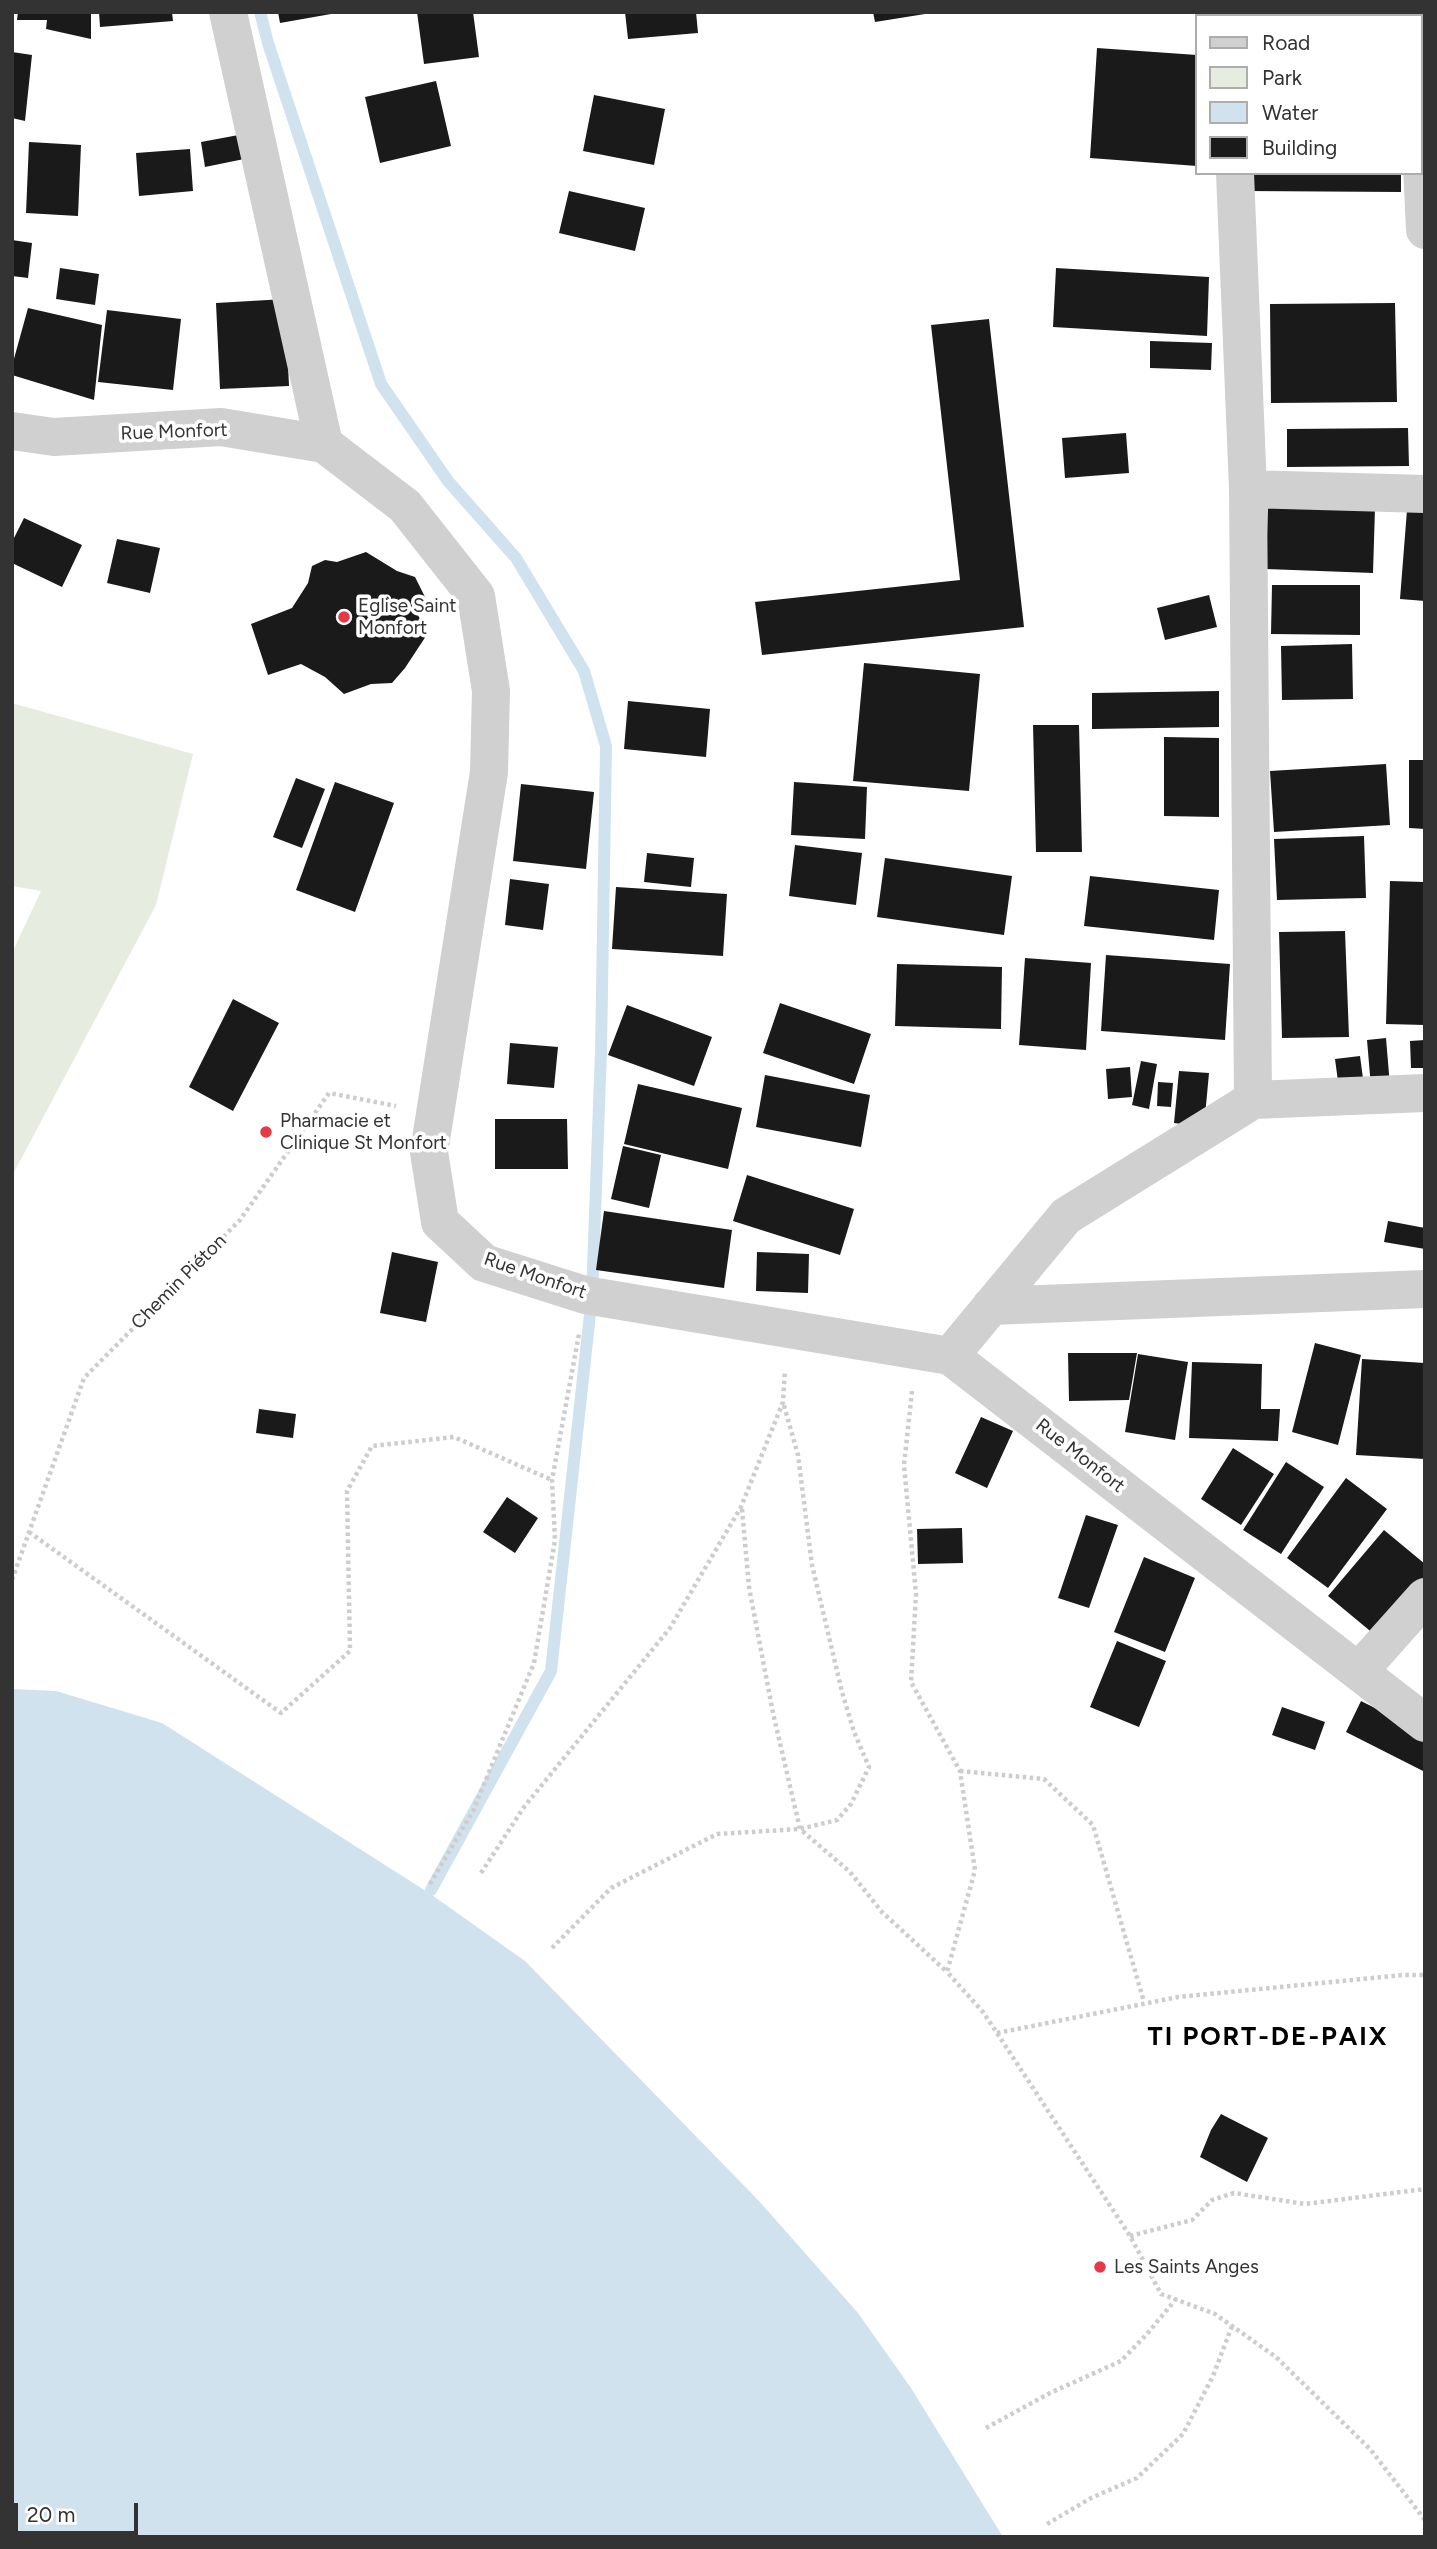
<!DOCTYPE html>
<html>
<head>
<meta charset="utf-8">
<style>
  body { margin:0 }
  #map { position:relative; width:1437px; height:2549px; overflow:hidden; background:#fff; font-family:Figtree,sans-serif }
  canvas { display:block }
  .frame { position:absolute; inset:0; border:14px solid #333; pointer-events:none }
  .legend { position:absolute; left:1195px; top:14px; width:228px; height:161px; box-sizing:border-box; background:#fff; border:2px solid #adadad; margin:0; padding:9px 12px; list-style:none; font-size:21px; color:#333 }
  .legend li { display:flex; align-items:center; gap:14px; height:35px }
  .legend b { width:35px; border:2px solid #adadad }
  .scale { position:absolute; left:14px; top:2503px; width:124px; height:32px; box-sizing:border-box; border:4px solid #333; border-top:0; padding-left:9px; font-size:21px; line-height:24px; white-space:nowrap; color:#333; -webkit-text-stroke:5px #fff; paint-order:stroke }
</style>
</head>
<body>
<div id="map">
<canvas width="1437" height="2549"></canvas>
<div class="frame"></div>
<ul class="legend">
<li><b style="height:9px;background:#d0d0d0"></b>Road</li>
<li><b style="height:19px;background:#e6ecdf"></b>Park</li>
<li><b style="height:19px;background:#cfe2ee"></b>Water</li>
<li><b style="height:19px;background:#1a1a1a"></b>Building</li>
</ul>
<div class="scale">20 m</div>
</div>
<script>
const ctx = document.querySelector('canvas').getContext('2d');
ctx.lineJoin = 'round';
function fill(path, color) { ctx.fillStyle = color; ctx.fill(path, 'evenodd'); }
function stroke(path, color, width, dash) { ctx.strokeStyle = color; ctx.lineWidth = width; ctx.lineCap = dash ? 'butt' : 'round'; ctx.setLineDash(dash || []); ctx.stroke(path); }
function label(font, color, halo, rows, align = 'center') {
  ctx.font = font + ' Figtree,sans-serif'; ctx.lineWidth = 7; ctx.setLineDash([]); ctx.textBaseline = 'middle'; ctx.strokeStyle = halo; ctx.fillStyle = color; for (const [text, x, y, turn = 0] of rows) {
    ctx.save(); ctx.translate(x, y); ctx.rotate((+turn || 0) * Math.PI / 180); ctx.textAlign = isNaN(turn) ? turn : align; if (halo) ctx.strokeText(text, 0, 0); ctx.fillText(text, 0, 0); ctx.restore();
  }
}
const green = new Path2D(`
  M12,703l181,51 -37,151 -144,271v-223l29,-62 -29,-5z`);
const water = new Path2D(`
  M12,1689l44,2 106,32 267,170 96,68 234,240 99,112 53,75 92,149h-991z`);
const stream = new Path2D(`
  M260,12l8,31 113,341 67,97 68,77 68,113 22,75 -5,305 -9,245 -41,375 -120,219`);
const building = new Path2D(`
  M18,12h73v27l-45,-10 1,-9h-30z
  M99,12h73l1,9 -73,6z
  M278,12h53v2l-51,9z
  M417,12h56l6,45 -55,7z
  M625,12h71l2,21 -70,6z
  M873,12h52v2l-50,8z
  M1097,48l100,7v111l-107,-8z
  M12,52l20,3 -7,66 -13,-3z
  M436,81l15,65 -71,17 -15,-66z
  M594,95l71,14 -11,56 -71,-14z
  M244,134l5,24 -44,9 -4,-25z
  M29,142l52,3 -3,71 -52,-3z
  M190,149l3,42 -54,5 -3,-43z
  M1246,173h155v19l-156,-1z
  M569,191l76,17 -10,43 -76,-18z
  M12,240l20,3 -4,35 -16,-2z
  M60,268l39,6 -4,31 -39,-6z
  M1056,268l153,9 -2,59 -154,-9z
  M285,299l4,87 -69,3 -4,-86z
  M1395,303l2,99 -126,1 -1,-99z
  M28,308l74,17 -8,75 -82,-25v-9z
  M107,310l74,9 -8,71 -75,-8z
  M989,319l35,308 -262,28 -7,-53 205,-22 -29,-255z
  M1150,341l62,2 -1,27 -61,-2z
  M1408,428l1,38 -122,1v-38z
  M1126,433l3,40 -64,5 -3,-40z
  M1268,504l107,4 -2,65 -107,-4z
  M1407,510l18,1v90l-25,-2z
  M24,518l58,27 -20,42 -50,-24v-21z
  M117,539l43,9 -10,45 -43,-10z
  M366,552l31,19 18,6 12,24 -12,9 13,23 -23,35 -13,15 -21,1 -27,10 -19,-17 -24,-13 -33,11 -17,-51 41,-16 16,-25 4,-17 13,-6 12,2z
  M1272,585h88v50l-89,-1z
  M1209,595l8,32 -52,13 -8,-32z
  M1352,644l1,55 -71,1 -1,-54z
  M864,663l116,11 -11,117 -116,-10z
  M1219,691v36l-127,2v-36z
  M628,701l82,8 -4,48 -82,-8z
  M1033,725h46l3,127h-46z
  M1164,737l55,1v79l-55,-1z
  M1409,760h16v69l-16,-1z
  M1386,764l4,61 -116,7 -4,-61z
  M296,778l29,11 -23,59 -29,-11z
  M335,782l59,21 -39,109 -59,-22z
  M794,782l73,5 -2,52 -74,-4z
  M521,784l73,8 -8,77 -73,-8z
  M1364,836l2,62 -89,2 -3,-61z
  M795,845l67,8 -6,52 -67,-9z
  M647,853l47,5 -3,29 -47,-5z
  M885,858l127,18 -8,59 -127,-18z
  M1090,876l129,14 -5,50 -130,-14z
  M510,879l39,5 -6,46 -38,-5z
  M1390,881l35,1v143l-39,-1z
  M616,887l111,7 -4,62 -111,-7z
  M1345,931l4,106 -67,1 -3,-106z
  M1106,955l124,9 -5,76 -124,-9z
  M1025,958l66,5 -5,87 -67,-5z
  M897,964l105,3 -1,62 -106,-3z
  M233,999l46,24 -46,88 -44,-24z
  M780,1003l91,31 -17,50 -91,-31z
  M627,1005l85,32 -18,49 -86,-31z
  M1386,1038l4,48 -19,1 -4,-47z
  M1425,1040v28h-14l-1,-27z
  M510,1043l48,4 -4,41 -47,-4z
  M1360,1056l4,30 -25,3 -4,-30z
  M1141,1061l16,3 -8,45 -17,-4z
  M1130,1067l2,30 -24,2 -2,-30z
  M1179,1071l30,2 -5,54 -30,-4z
  M765,1075l105,20 -9,52 -105,-20z
  M1158,1082l15,1 -2,24 -14,-1z
  M638,1084l104,24 -14,61 -104,-25z
  M495,1119h72l1,50h-73z
  M623,1146l38,9 -12,53 -38,-9z
  M747,1175l107,34 -14,46 -107,-34z
  M604,1211l128,19 -8,58 -128,-18z
  M1388,1221l37,7v21l-41,-7z
  M392,1252l46,10 -12,60 -46,-9z
  M757,1252l52,2 -1,39 -52,-2z
  M1315,1343l46,12 -23,90 -46,-13z
  M1068,1353h69l-8,47 -60,1z
  M1138,1354l50,8 -13,78 -50,-8z
  M1362,1359l63,4v96l-69,-4z
  M1192,1362l70,2 -1,45h19l-2,32 -89,-3z
  M259,1409l37,5 -3,24 -37,-5z
  M981,1417l32,14 -26,57 -32,-15z
  M1233,1448l41,26 -33,51 -40,-26z
  M1286,1462l38,25 -43,67 -38,-24z
  M1346,1478l41,31 -59,79 -41,-30z
  M507,1497l31,21 -23,35 -32,-21z
  M1086,1515l32,10 -29,83 -31,-10z
  M962,1528l1,35 -45,1 -1,-35z
  M1384,1530l41,34v12l-50,59 -47,-39z
  M1144,1557l51,21 -30,74 -51,-20z
  M1117,1641l49,20 -27,66 -49,-20z
  M1361,1701l64,32v39l-79,-40z
  M1282,1707l43,15 -10,28 -43,-15z
  M1221,2114l47,24 -21,44 -47,-25 11,-27z`);
const path = new Path2D(`
  M912,1391l-8,74 12,129 -5,88 49,89 15,99 -28,102 36,40 14,21 133,203 31,58 54,20 61,43 94,92 55,71
  M742,1509l7,78 24,126 27,116 50,43 32,40 65,60
  M29,1532l252,181 69,-62 -3,-160 25,-45 82,-9 98,43
  M12,1580l72,-202 156,-158 89,-127 67,13
  M960,1771l84,8 49,46 51,177
  M481,1873l43,-66 146,-179 71,-121 42,-105 2,-32
  M430,1884l43,-73 61,-148 21,-123 -3,-60 27,-146
  M552,1948l59,-60 106,-54 83,-5 37,-9 14,-16 18,-37 -15,-35 -12,-40 -30,-127 -14,-110 -15,-53
  M997,2033l181,-36 225,-22h22
  M1130,2236l62,-16 20,-20 22,-7 71,11 120,-15
  M986,2428l64,-35 71,-32 26,-27 29,-35
  M1047,2524l44,-26 46,-20 46,-44 30,-58 19,-50`);
const street = new Path2D(`
  M228,12l96,432
  M1231,16v-4
  M1420,16v-4
  M1421,80h4
  M1421,145l4,85
  M1235,173l13,316 5,611
  M12,431l42,6 167,-10 103,17 81,62 71,90 15,95 -2,81 -60,380 11,70 44,41 101,32 365,61 475,367
  M1248,489l177,5
  M991,1306l434,-17
  M950,1356l116,-140 187,-116 172,-7
  M1359,1671l66,-74`);
const markers = [
  [344,617,7,"#e63946"],
  [266,1132,7,"#e63946"],
  [1100,2267,7,"#e63946"]
];
const streetNames = [
  ["Rue Monfort",174,432,-2],
  ["Rue Monfort",535,1276,19],
  ["Chemin Piéton",179,1282,-45],
  ["Rue Monfort",1080,1456,38]
];
const poiNames = [
  ["Eglise Saint",358,606],
  ["Monfort",358,628],
  ["Pharmacie et",280,1121],
  ["Clinique St Monfort",280,1143],
  ["Les Saints Anges",1114,2267]
];
const districtNames = [
  ["TI PORT-DE-PAIX",1268,2037]
];
fill(green, '#e6ecdf');
fill(water, '#cfe2ee');
stroke(stream, '#cfe2ee', 12);
fill(building, '#1a1a1a');
stroke(path, '#cdcdcd', 4.5, [3.5, 3.5]);
stroke(street, '#d0d0d0', 38);
for (const [x, y, r, color] of markers) { const dot = new Path2D(); dot.arc(x, y, r, 0, 2 * Math.PI); ctx.fillStyle = color; ctx.fill(dot); stroke(dot, '#fff', 2.5); }
label('19px', '#333', '#fff', streetNames);
label('19px', '#333', '#fff', poiNames, 'left');
ctx.letterSpacing = '2px';
label('bold 26px', '#000', '#fff', districtNames);
ctx.letterSpacing = '0px';
</script>
</body>
</html>
